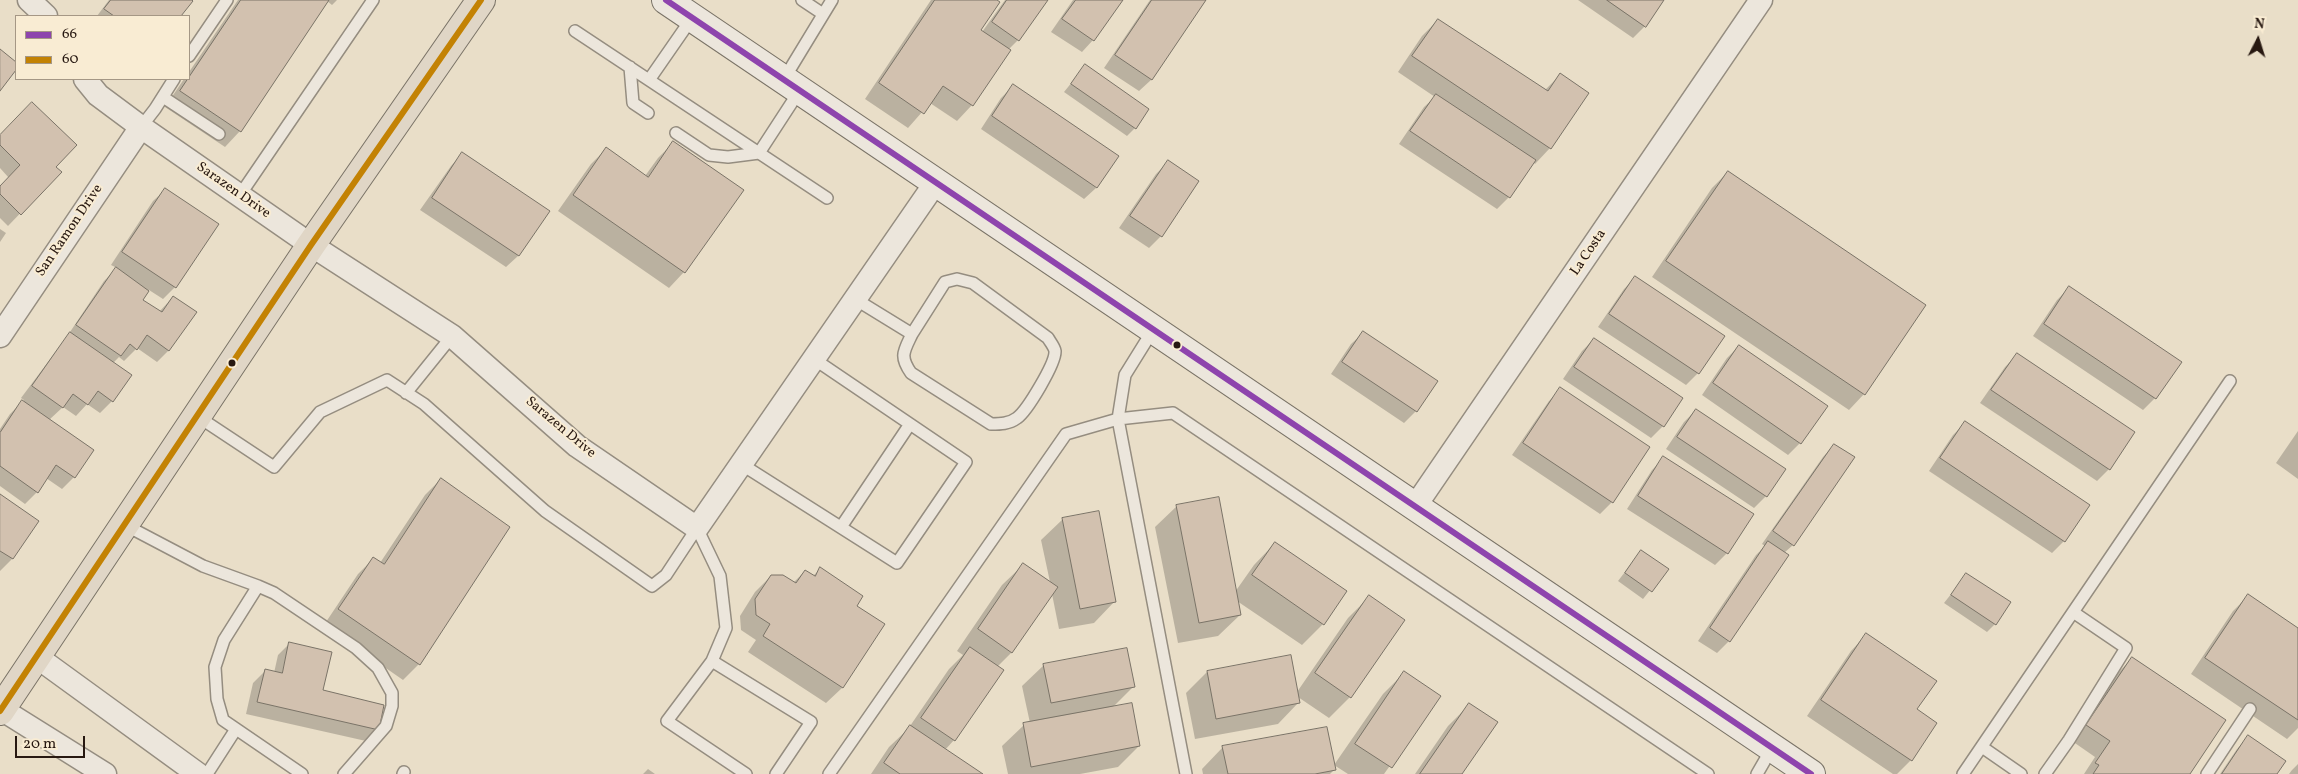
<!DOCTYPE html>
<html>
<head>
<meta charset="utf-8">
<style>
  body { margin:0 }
  #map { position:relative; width:2298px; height:774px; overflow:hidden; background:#e9dec8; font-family:Vollkorn,serif }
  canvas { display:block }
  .legend { position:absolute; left:15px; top:15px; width:175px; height:65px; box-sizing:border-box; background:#f9ecd3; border:1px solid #a59785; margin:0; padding:6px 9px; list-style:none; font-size:15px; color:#271811 }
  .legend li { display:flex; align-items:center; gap:10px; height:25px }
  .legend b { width:25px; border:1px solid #a59785 }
  .north { position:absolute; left:2233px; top:15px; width:50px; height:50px; -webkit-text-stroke:4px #f9ecd3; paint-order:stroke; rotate:5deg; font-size:14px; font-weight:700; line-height:20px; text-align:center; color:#271811 }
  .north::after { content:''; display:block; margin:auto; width:18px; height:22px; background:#271811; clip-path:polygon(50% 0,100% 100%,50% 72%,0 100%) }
  .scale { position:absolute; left:15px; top:736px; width:70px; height:22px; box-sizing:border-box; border:2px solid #271811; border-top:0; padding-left:6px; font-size:15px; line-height:18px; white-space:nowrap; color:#271811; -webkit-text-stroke:4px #f9ecd3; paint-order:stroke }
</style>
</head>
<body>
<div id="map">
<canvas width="2298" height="774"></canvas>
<ul class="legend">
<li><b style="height:6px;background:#8e44ad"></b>66</li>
<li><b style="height:6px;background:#c38204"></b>60</li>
</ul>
<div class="north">N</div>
<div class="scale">20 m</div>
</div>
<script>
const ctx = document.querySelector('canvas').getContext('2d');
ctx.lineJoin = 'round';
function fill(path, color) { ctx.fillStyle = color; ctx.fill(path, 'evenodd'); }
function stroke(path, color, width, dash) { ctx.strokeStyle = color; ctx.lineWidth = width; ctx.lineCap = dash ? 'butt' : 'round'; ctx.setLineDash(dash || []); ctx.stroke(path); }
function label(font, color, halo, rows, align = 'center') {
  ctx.font = font + ' Vollkorn,serif'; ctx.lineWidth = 4; ctx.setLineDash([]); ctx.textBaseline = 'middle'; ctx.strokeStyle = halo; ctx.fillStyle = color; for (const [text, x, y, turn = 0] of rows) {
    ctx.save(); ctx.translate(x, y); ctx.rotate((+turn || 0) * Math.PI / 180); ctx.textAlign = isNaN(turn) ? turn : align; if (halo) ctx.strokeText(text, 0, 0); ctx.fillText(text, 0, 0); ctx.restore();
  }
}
const shadow = new Path2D(`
  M109,0h80l2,1 -11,15h-83z
  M238,0h99l-5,5 -5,-4 -87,130 -15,16 -60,-40 19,-28h5v-7z
  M931,0h64l-16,30 3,2 23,-32h41l-28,40 -10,10 -36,55 -15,16 -27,-18 -22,25 -43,-29z
  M1073,0h49l-29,40 -11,12 -31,-20z
  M1150,0h55l-54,80 -12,11 -35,-23z
  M1578,0h84l-17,26 -12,12z
  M1438,20l107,70 15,-15 -10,73 -15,16 -2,-2 -24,35 -12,12 -98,-65 25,-37 11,-10 -37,-25 24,-36z
  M1085,66l50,62 -8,8 -63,-44z
  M1013,86l83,102 -12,11 -103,-70 20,-31z
  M0,137l54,30 6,5 -52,54 -8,-8v-31l9,-9 -9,-10z
  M674,142l10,130 -15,16 -111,-77 33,-47 15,-15 39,27 13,-18z
  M462,154l86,57 -30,45 -12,11 -86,-57 31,-44z
  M1168,162l-7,74 -12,12 -30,-20 37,-54z
  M1728,172l136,222 -15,16 -197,-133 60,-89z
  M165,190l10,97 -12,12 -14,-9 -7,10 17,12 14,-15 -4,53 -12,12 -20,-14 -13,13 -5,-4 -6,6 -1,38 -12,12 -13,-9 -11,12 -13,-9 -14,13 43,30 -18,27 -12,12 -16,-11 -9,14 -12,12 -25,-18v-57l10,-15 14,-14 -3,-2 45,-60 38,-57 13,-13 -6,-3 42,-64z
  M0,229l6,4 -6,9z
  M1636,277l87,59 -25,37 -12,12 -88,-58 26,-38z
  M2069,288l86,110 -12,12 -110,-74 24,-36z
  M1363,333l53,78 -12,12 -73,-49 20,-30z
  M1594,339l69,87 -12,12 -88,-59 19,-28z
  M1739,346l61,97 -12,12 -86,-60 25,-37z
  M2017,355l92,114 -12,12 -117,-78 25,-36z
  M1561,389l51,113 -12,12 -88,-59 37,-54z
  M1696,410l70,86 -12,12 -88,-59 18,-27z
  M1965,423l99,118 -12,12 -123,-82 24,-36z
  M2298,431v48l-22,-16z
  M1834,445l-41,100 -9,8 -55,88 -12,12 -19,-12 58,-86 9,-9 -3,-2 61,-87z
  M1664,458l63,95 -12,12 -88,-56 25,-39z
  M441,479l67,48 -89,137 -16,16 -79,-55 34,-51 15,-15 7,4 45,-68z
  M0,496l38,25 -26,38 -12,12z
  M1177,506l58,86 19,-27 21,-22 48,81 -21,21 -65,-44 3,14 -22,21 -40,7 -23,-116z
  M1063,519l52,82 -21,22 -35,6 -7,-35 -41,59 -14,14 5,3 -48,70 -9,10 36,24h-110l18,-27 19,-18 41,-60 14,-14 -6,-4 45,-66 22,-21 26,18 -9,-42z
  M1641,551l26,18 -24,30 -25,-18z
  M820,569l35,37 28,19 -41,63 -16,15 -78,-51 8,-12 -15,-10 -1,-14 15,-24 16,-16 22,7 12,-12 8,5z
  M1967,574l28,50 -8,8 -43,-29z
  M2248,596l50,33v99l-11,11 -96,-65 42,-63z
  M1369,597l-19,100 -21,21 -31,-21 1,5 -21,22 -83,15 -9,-46 21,-21 90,20 51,-74z
  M1866,635l49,75 -4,50 -14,14h-4l-86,-58 44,-65z
  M290,643l31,48 57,38 -12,12 -120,-27 7,-31 12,-12 9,2 4,-18z
  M2132,658l57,116h-105l11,-17 -23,-16 45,-67z
  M1044,665l89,22 -21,21 27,38 -21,21 -38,7h-72l-6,-28 22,-21 6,-2 -8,-37z
  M1404,673l35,24 -55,77h-36l-14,-9 49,-71z
  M1469,705l-8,69h-46l33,-48z
  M2248,737l28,37h-56l17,-25z
  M1223,747l111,23 -4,4h-127l-1,-5z
  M2298,764v10h-9l3,-4z
  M648,769l7,5h-12z`);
const building = new Path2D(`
  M111,0h81l1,1 -12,15h-67l-10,-7z
  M241,0h88l-88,132 -61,-41z
  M935,0h62l3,2 -19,28 30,20 -38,56 -30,-20 -19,28 -45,-31z
  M1007,0h41l-29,41 -27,-19z
  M1076,0h47l-29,41 -32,-22z
  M1152,0h54l-54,80 -37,-25z
  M1607,0h57l-18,27z
  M1438,19l110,72 12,-18 29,20 -38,56 -139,-93z
  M0,49l16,13v8l-16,21z
  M1085,64l64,45 -13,20 -65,-45z
  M1013,84l106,72 -22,32 -105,-72z
  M1436,94l100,66 -26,38 -100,-67z
  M32,102l45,43 -21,22 6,5 -41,43 -21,-21v-8l20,-21 -20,-20v-10z
  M673,141l71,49 -59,83 -112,-78 33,-48 42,30z
  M462,152l88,59 -31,45 -87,-58z
  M1168,160l31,21 -37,56 -32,-21z
  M1728,171l198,134 -61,90 -199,-134z
  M165,188l54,36 -43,64 -54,-36z
  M116,267l33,24 -6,9 19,12 11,-16 24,16 -28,39 -22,-16 -10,15 -7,-6 -9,12 -45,-31z
  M1635,276l90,60 -26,38 -90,-60z
  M2069,286l113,76 -26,37 -112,-75z
  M1363,331l75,50 -21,31 -75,-50z
  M70,332l62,43 -19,27 -15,-11 -10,14 -15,-11 -10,14 -31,-22z
  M1594,338l89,60 -19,29 -90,-60z
  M1739,345l89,61 -27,38 -88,-61z
  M2017,353l118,79 -25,38 -119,-80z
  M1560,387l90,60 -37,56 -90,-60z
  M22,400l72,50 -19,28 -19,-13 -18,28 -38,-27v-33z
  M1696,409l90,60 -19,28 -90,-60z
  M1965,421l125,84 -25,37 -125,-84z
  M1834,444l21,13 -61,89 -21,-15z
  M1663,456l91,58 -26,40 -90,-58z
  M441,478l69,49 -90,138 -82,-56 35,-52 11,7z
  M0,494l39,27 -26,38 -13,-8z
  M1219,497l22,118 -42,8 -23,-118z
  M1099,511l17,91 -36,7 -18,-91z
  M1768,541l21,14 -59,87 -20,-14z
  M1275,542l72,49 -23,34 -72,-50z
  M1641,550l28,19 -17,23 -27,-19z
  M1023,563l35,24 -46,66 -34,-24z
  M820,567l43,29 -6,10 28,18 -42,64 -80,-52 7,-12 -14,-9 -1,-16 16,-24h12l13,8 9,-13 10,6z
  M1966,573l45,29 -15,23 -45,-30z
  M2248,594l50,34v92l-93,-62z
  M1369,595l36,25 -54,78 -36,-25z
  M1866,633l71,48 -20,28 20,14 -25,38 -91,-61z
  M289,642l43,10 -9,38 61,15 -5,25 -122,-28 8,-33 17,4z
  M970,647l34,23 -49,71 -34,-23z
  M1127,648l8,39 -84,16 -8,-39z
  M1291,655l9,48 -84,16 -9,-48z
  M2132,657l94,63 -36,54h-97l6,-9 -4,-2 15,-22 -24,-16z
  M1404,671l37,25 -49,72 -37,-24z
  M1132,703l8,43 -109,21 -8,-44z
  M1469,703l29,19 -36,52h-42z
  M910,725l73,49h-83l-16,-11z
  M1327,727l9,43 -21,4h-87l-6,-28z
  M2248,735l38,26 -9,13h-55z`);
const lane = new Path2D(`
  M802,0l21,14
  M575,31l252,167
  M189,56l38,-56
  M630,67l3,36 15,10
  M784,79l48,-79
  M649,80l43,-62
  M163,97l56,37
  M141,127l14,-18 19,-30
  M676,133l33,22 19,2 31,-4 41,-63
  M240,195l133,-195
  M855,299l57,35c-8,17 -13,22 -1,39l80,51c9,0 18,0 26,-6 10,-7 39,-55 38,-67 -1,-5 -5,-9 -7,-13l-75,-55 -16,-4 -12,3 -33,52
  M1153,330l-28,45 -7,44 68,355
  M406,393l46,-57
  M197,416l77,51 46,-55 67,-32 37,24 121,107 107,75 14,-11 31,-47
  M741,464l156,99 69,-101 -152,-103
  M125,525l78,41 55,20 -34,54 -9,27 2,32 6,21 79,54
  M841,527l69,-103
  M697,528l23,48 6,52 -14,33 -45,60 79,53
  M258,586l16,7 82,55 22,20 14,25v13l-6,20 -42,48
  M712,661l99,61 -35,52
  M1982,747l39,27
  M207,774l29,-45
  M403,774l1,-2
  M829,774l237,-340 52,-15 55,-6 535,361
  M1757,774l15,-26
  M1963,774l267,-393
  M2045,774l24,-34 57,-92 -53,-36
  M2207,774l43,-65`);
const street = new Path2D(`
  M29,0l17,16
  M85,79l13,16 43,32 170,118 141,91 125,110 120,82 239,-346
  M0,336l141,-209
  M1416,505l345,-505
  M37,657l161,117
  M1,709l104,65`);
const secondary = new Path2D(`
  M666,0l1145,774`);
const primary = new Path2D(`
  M0,711l311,-466 170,-245`);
const bus1 = new Path2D(`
  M666,0l1145,774`);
const bus2 = new Path2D(`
  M0,711l311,-466 170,-245`);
const markers = [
  [1177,345,4.5,"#271811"],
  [232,363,4.5,"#271811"]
];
const streetNames = [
  ["Sarazen Drive",233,191,35],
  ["San Ramon Drive",70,231,-56],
  ["La Costa",1589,253,-56],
  ["Sarazen Drive",560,428,40]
];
fill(shadow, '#0003');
fill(building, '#d2c1af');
stroke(building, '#7a7367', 1);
stroke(lane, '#958d80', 14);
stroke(street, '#958d80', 25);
stroke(secondary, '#7a7367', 30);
stroke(primary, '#7a7367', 30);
stroke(lane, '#ece6dc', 11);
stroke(street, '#ece6dc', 22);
stroke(secondary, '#ece6dc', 28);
stroke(primary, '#e0d6c6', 28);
stroke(bus1, '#8e44ad', 6);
stroke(bus2, '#c38204', 6);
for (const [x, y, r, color] of markers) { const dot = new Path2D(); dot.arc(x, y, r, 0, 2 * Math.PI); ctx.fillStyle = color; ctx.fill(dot); stroke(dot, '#f9ecd3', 2); }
label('14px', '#271811', '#f9ecd3', streetNames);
</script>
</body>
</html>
